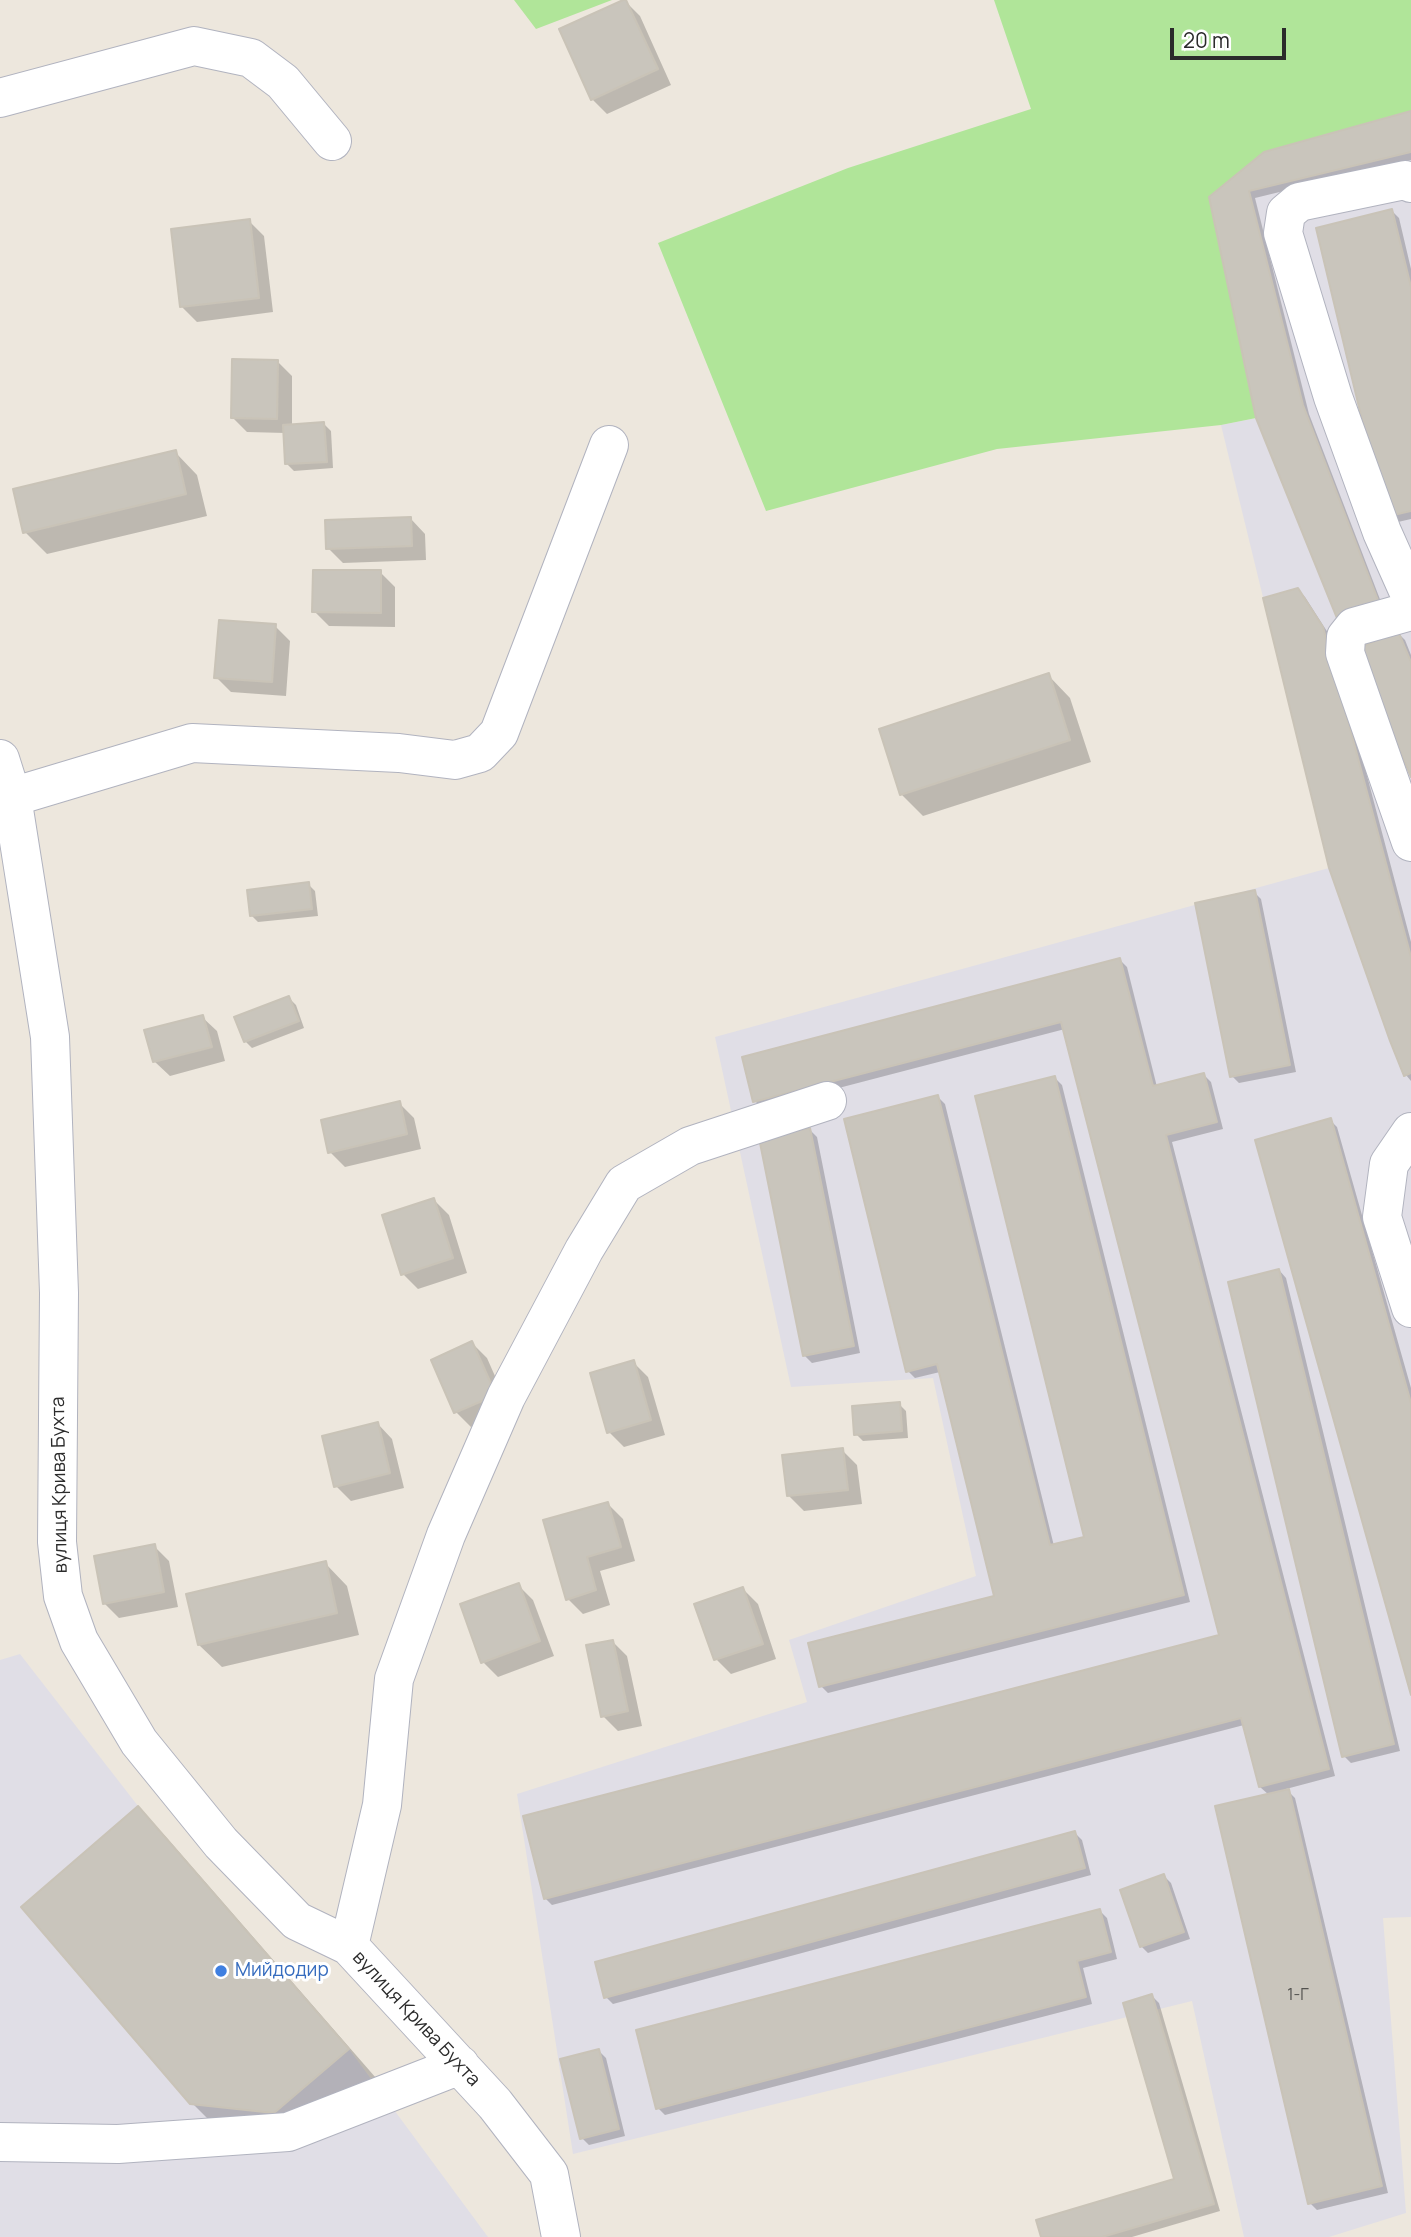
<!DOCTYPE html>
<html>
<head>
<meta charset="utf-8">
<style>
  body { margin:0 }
  #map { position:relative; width:1411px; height:2237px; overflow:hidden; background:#ede7dd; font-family:Manrope,sans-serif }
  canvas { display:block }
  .scale { position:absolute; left:1170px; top:28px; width:116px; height:32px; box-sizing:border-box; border:4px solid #2b2b2b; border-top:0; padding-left:9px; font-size:21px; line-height:24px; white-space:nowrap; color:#2b2b2b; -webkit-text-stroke:5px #fff; paint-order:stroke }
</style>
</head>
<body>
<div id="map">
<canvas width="1411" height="2237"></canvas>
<div class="scale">20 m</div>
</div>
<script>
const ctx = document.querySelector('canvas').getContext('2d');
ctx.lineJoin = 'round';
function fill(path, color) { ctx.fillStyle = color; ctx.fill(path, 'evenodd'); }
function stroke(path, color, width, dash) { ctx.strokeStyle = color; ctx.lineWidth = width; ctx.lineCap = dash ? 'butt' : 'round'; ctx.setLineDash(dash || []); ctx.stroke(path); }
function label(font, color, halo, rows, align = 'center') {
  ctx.font = font + ' Manrope,sans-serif'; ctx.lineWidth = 6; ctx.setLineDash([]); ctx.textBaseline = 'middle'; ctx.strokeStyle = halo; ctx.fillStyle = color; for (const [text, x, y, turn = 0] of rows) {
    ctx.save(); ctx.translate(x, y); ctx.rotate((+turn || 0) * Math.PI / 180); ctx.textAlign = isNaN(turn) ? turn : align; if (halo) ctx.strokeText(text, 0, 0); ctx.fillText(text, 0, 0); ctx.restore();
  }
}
const industrial = new Path2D(`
  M1411,111v1806l-28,1 23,295 -77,24h-85l-52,-236 -619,153 -56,-360 290,-92 -18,-62 187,-64 -43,-198 -142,9 -76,-350 614,-169 -108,-443 35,-7 -47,-221 55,-45z
  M20,1654l118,152 211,243 139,188h-488v-577z`);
const green = new Path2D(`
  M514,0h98l-76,29z
  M994,0h417v111l-202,86 47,221 -35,7 -224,24 -231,62 -108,-268 190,-75 183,-59z`);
const shadow = new Path2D(`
  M625,1l15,15 31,69 -64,29 -15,-15z
  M1411,113v47l-156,38 54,216 77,201 -38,14 -137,-431z
  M1392,211l7,7 12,51v250l-13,3 -7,-7z
  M249,221l15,15 9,76 -76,10 -15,-15z
  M277,361l15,15v50l32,-2 7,7 2,37 -39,3 -7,-7 -2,-31 -38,-1 -15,-15z
  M175,452l22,23 10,41 -160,38 -22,-22z
  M411,519l14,15 1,26 -83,3 -15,-15z
  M380,572l15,15v40l-66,-1 -15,-15z
  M1298,590l7,7 25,39 81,306v139l-5,-6z
  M275,626l15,15 -4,55 -55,-4 -15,-15z
  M1398,633l7,7 6,15v118z
  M1048,675l22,23 21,64 -168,54 -22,-22z
  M308,884l7,7 3,25 -60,6 -7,-7z
  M1254,892l7,7 35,173 -57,11 -7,-7z
  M1120,960l7,7 30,120 47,-12 7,7 12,47 -51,13 163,634 -49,13 9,9 93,395 -71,17 -7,-7 -41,-408 -9,-8 -16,-62 -692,180 -7,-7 676,-262 -156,-607 -303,79 -7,-7z
  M289,998l7,7 8,23 -52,20 -7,-7z
  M202,1017l15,14 8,30 -55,15 -15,-14z
  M1055,1078l7,7 128,517 -362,91 -7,-7 175,-89 -56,-225 -25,6 -7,-7 30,-274 7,7 109,442 32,-8z
  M399,1103l15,15 7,31 -76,18 -15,-15z
  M1330,1120l7,7 74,261v300z
  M810,1130l7,7 43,216 -48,10 -7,-7z
  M434,1200l15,15 18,58 -49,16 -15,-15z
  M1279,1270l7,8 114,473 -49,12 -7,-7z
  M472,1343l15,15 23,52 -39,17 -15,-15z
  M633,1362l15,15 17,58 -41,12 -15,-15z
  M899,1404l7,7 2,27 -45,3 -7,-7z
  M378,1424l14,15 12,49 -53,13 -15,-15z
  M842,1450l15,15 5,39 -58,7 -15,-15z
  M608,1504l15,15 12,42 -35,10 10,34 -27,9 -15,-15z
  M154,1546l15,15 9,46 -59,11 -15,-15z
  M325,1563l22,23 12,49 -137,32 -23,-22z
  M518,1585l15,15 21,56 -56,21 -15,-15z
  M743,1589l15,15 18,55 -45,15 -15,-15z
  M612,1641l15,15 15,70 -24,5 -15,-15z
  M138,1808l28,29 210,241 -72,63 -83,-9 -29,-29z
  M1075,1833l7,7 9,35 -478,129 -7,-7z
  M1164,1876l7,7 19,56 -42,14 -7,-7z
  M1100,1911l7,7 10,41 -34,9 9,36 -427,111 -7,-7z
  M1152,1996l7,7 61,208 -88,26h-89l134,-57z
  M599,2051l7,7 19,78 -36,9 -7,-7z`);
const building = new Path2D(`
  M623,0h3l32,69 -67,31 -32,-71z
  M1411,111v41l-162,39 54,214 78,203 -42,15 -83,-205 -47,-221 55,-45z
  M1392,209l19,78v224l-22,5 -14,-42 -59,-246z
  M250,219l9,79 -79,9 -9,-78z
  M232,359l46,1 -1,59 -46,-1z
  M324,422l3,40 -42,2 -2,-39z
  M176,450l10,44 -163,39 -10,-44z
  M411,517l1,29 -86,3 -1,-29z
  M313,570h68v43l-69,-1z
  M1298,588l25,39 88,330v116l-7,3 -14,-35 -61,-173 -66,-270z
  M219,620l57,4 -4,58 -58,-4z
  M1398,631l13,31v115l-54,-128z
  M1049,673l21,67 -170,55 -21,-66z
  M309,882l3,27 -62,7 -3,-26z
  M1255,890l35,175 -60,12 -35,-174z
  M1120,958l33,128 51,-13 13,49 -51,13 163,634 -70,18 -18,-69 -697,181 -21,-83 696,-181 -158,-613 -308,80 -11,-45z
  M289,996l10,25 -55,21 -10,-25z
  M203,1015l9,32 -59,15 -9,-32z
  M1055,1076l129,519 -365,92 -11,-44 186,-47 -57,-232 -31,8 -62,-253 94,-24 112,450 34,-8 -109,-441z
  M400,1101l7,33 -79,19 -7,-33z
  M1331,1118l80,285v292l-156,-555z
  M810,1128l44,218 -51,10 -44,-218z
  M434,1198l19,60 -52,17 -19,-60z
  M1279,1269l115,475 -52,13 -114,-475z
  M472,1341l24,54 -42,18 -23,-53z
  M634,1360l17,60 -44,13 -17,-60z
  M900,1402l2,29 -48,4 -2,-29z
  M378,1422l12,51 -56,14 -12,-51z
  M843,1448l5,42 -61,6 -5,-41z
  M608,1502l13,45 -34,10 9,33 -30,10 -23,-80z
  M155,1544l9,48 -61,12 -9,-48z
  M326,1561l11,52 -139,32 -12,-51z
  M519,1583l21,58 -59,22 -21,-59z
  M743,1587l20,57 -49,16 -20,-56z
  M613,1640l15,71 -27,6 -15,-72z
  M1289,1789l93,397 -74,18 -93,-398z
  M138,1806l211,243 -75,64 -84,-9 -169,-197z
  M1075,1831l10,37 -481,130 -9,-36z
  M1164,1874l20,58 -44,15 -20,-57z
  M1100,1909l11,43 -34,9 9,36 -430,112 -20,-79z
  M1152,1994l62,210 -112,33h-61l-5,-17 138,-41 -51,-176z
  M599,2049l20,80 -39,10 -20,-80z`);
const minor = new Path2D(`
  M0,98l194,-52 57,12 32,24 49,59
  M1411,183l-6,-3 -106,22 -13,11 -3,20 50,164 49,135 29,65
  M1411,611l-57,16 -8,10 -1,16 66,189
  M0,759l12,38 38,240 9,256 -2,249 6,54 16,45 60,101 82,101 76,78 52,25 146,158 54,70 12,63
  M12,797l180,-54 207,10 56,7 25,-7 19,-20 110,-288
  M1411,1132l-22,32 -7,53 29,91
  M349,1946l33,-141 12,-126 52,-144 60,-138 78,-147 40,-66 66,-38 137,-45
  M0,2142l118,2 170,-12 172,-67`);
const markers = [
  [221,1971,7,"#3f7fe0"]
];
const numberNames = [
  ["1-Г",1298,1996]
];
const streetNames = [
  ["вулиця Крива Бухта",60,1485,-91],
  ["вулиця Крива Бухта",416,2019,47]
];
const shopNames = [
  ["Мийдодир",235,1971]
];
fill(industrial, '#e0dee6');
fill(green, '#b0e599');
fill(shadow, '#0003');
fill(building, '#c9c5bc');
stroke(building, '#c9c3b7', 2);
stroke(minor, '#b1b3bf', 40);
stroke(minor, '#fff', 38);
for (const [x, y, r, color] of markers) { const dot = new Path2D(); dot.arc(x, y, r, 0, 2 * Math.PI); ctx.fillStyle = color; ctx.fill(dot); stroke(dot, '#fff', 2.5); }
label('16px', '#52524f', null, numberNames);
label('19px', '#2b2b2b', '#fff', streetNames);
label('19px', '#366cbe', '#fff', shopNames, 'left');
</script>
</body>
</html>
